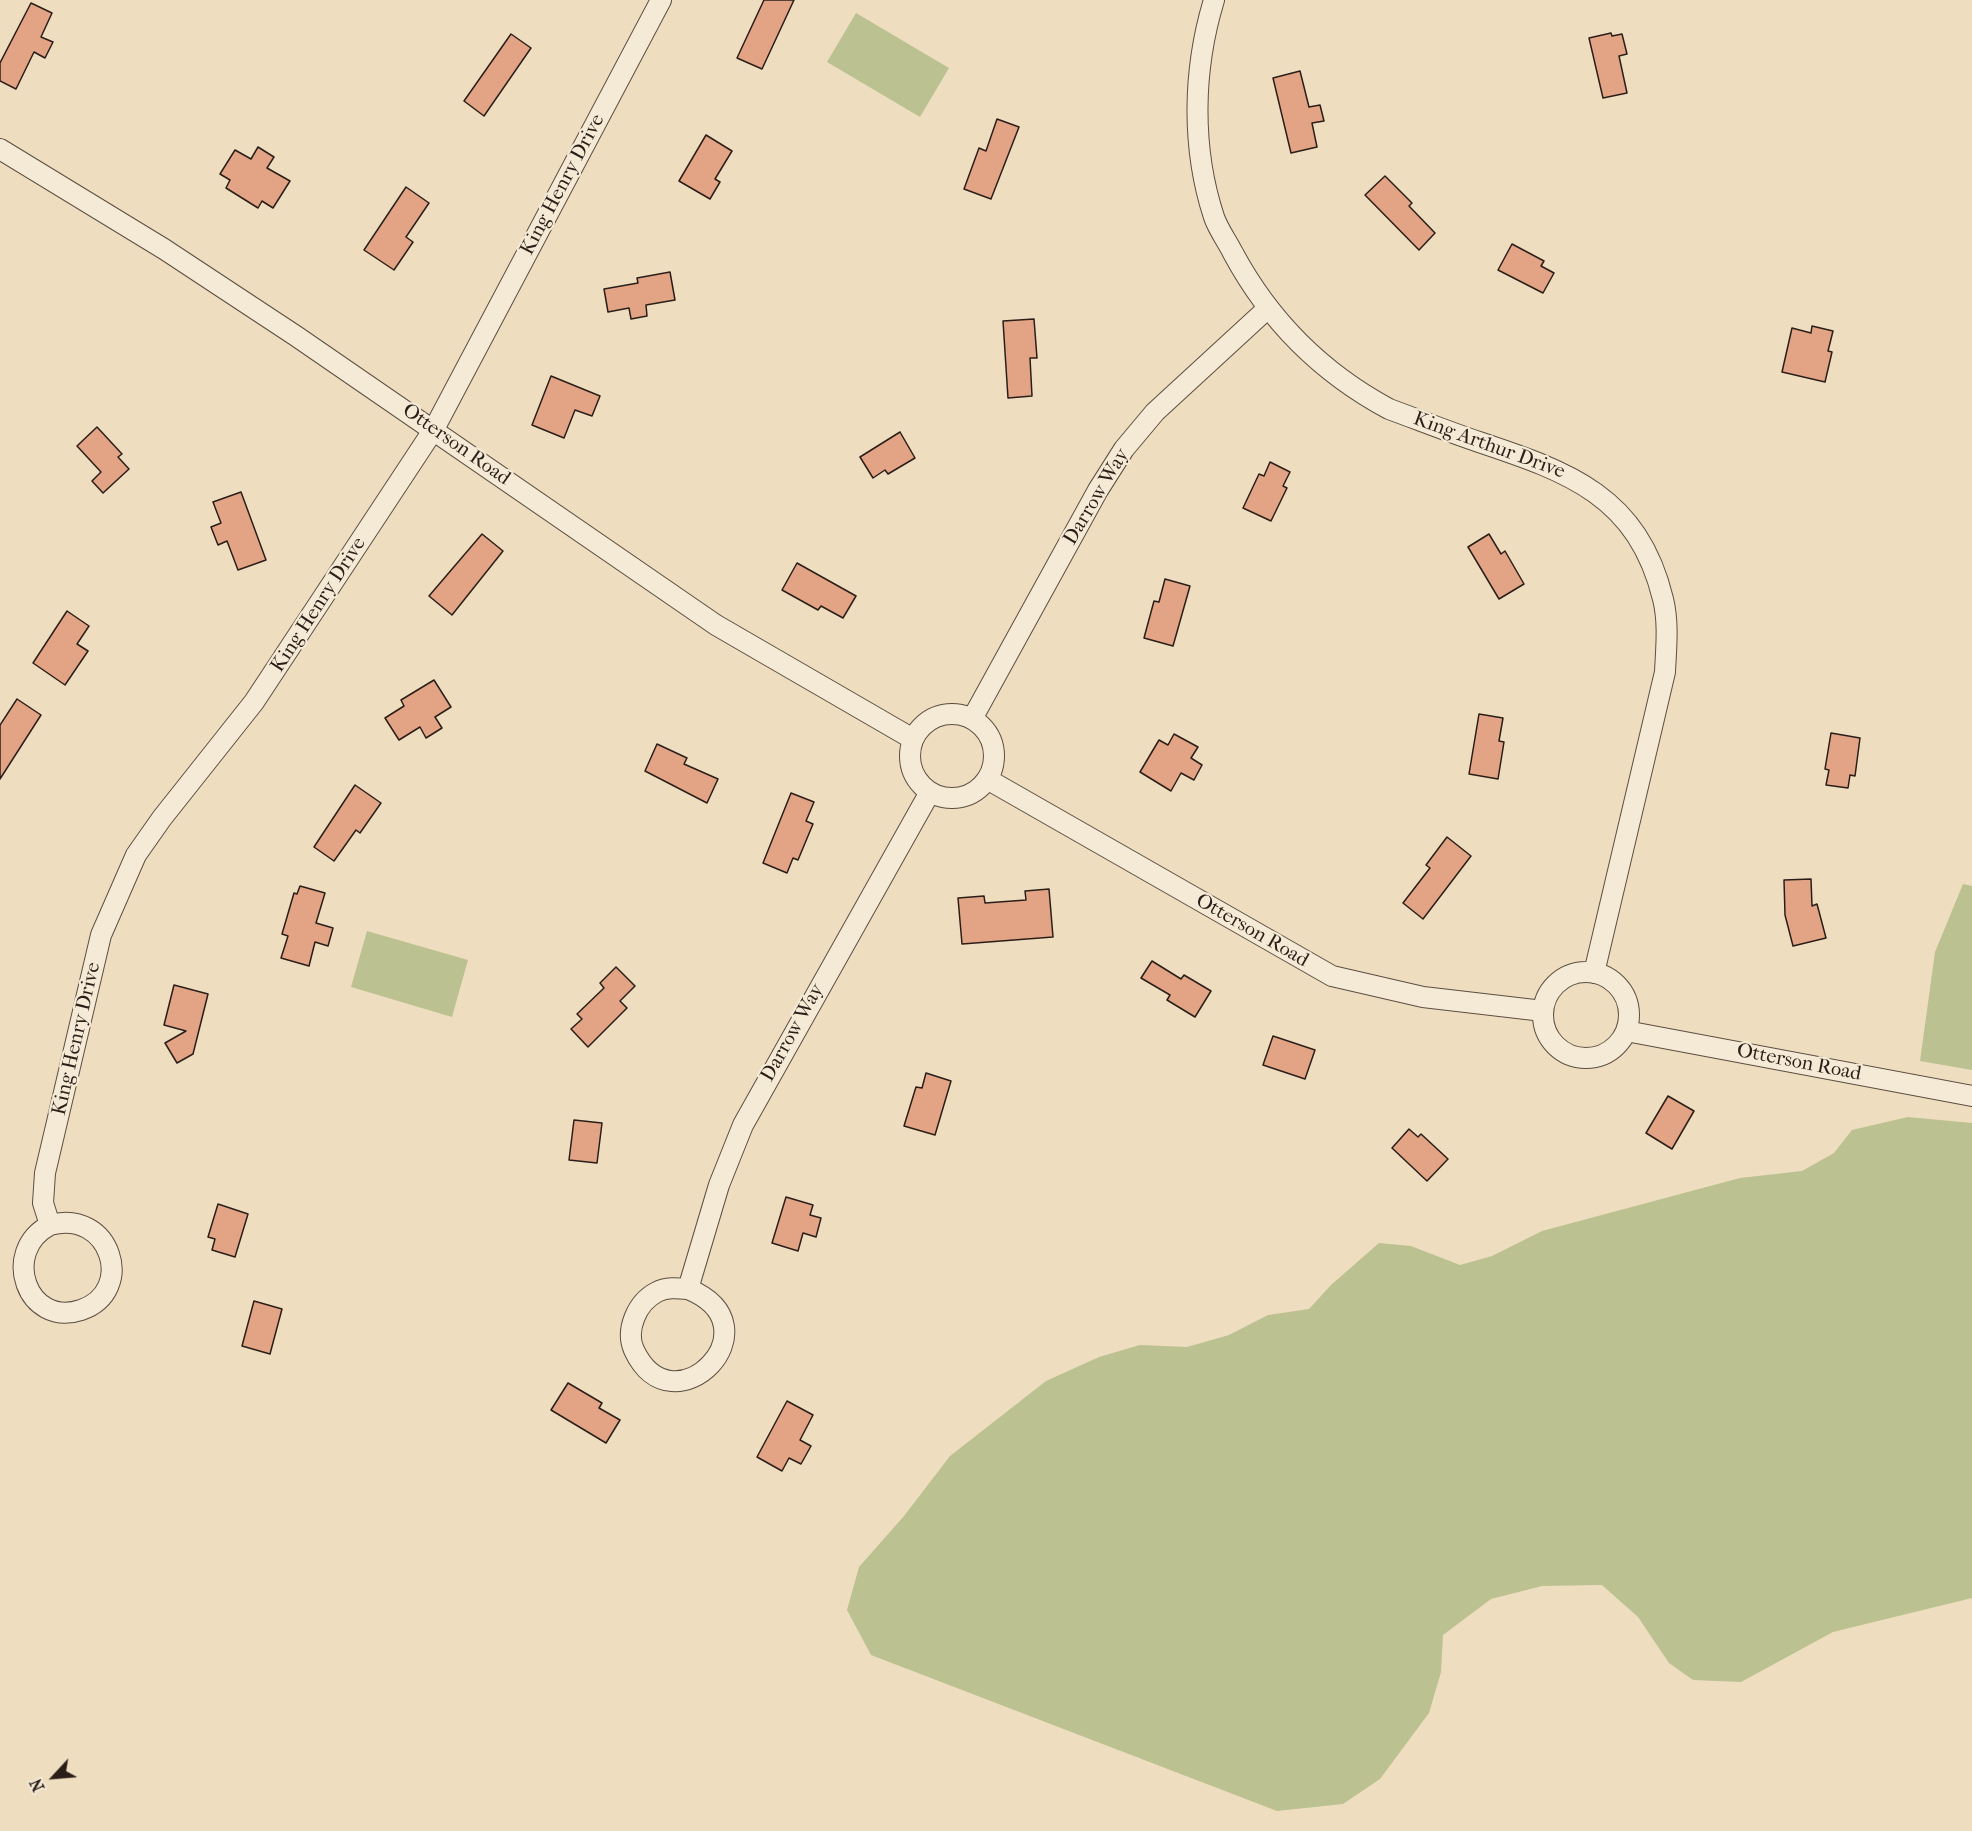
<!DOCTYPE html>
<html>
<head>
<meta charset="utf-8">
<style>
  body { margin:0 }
  #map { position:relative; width:1972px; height:1831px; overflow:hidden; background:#eedebf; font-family:"IM FELL French Canon",serif }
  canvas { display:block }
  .north { position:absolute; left:24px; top:1747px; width:60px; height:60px; -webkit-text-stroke:4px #f4ead5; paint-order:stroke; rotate:244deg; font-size:16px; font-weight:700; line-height:24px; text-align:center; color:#2b1e19 }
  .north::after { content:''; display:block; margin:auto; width:21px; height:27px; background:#2b1e19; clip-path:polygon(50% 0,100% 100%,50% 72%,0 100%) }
</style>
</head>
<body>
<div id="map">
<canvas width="1972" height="1831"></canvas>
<div class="north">N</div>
</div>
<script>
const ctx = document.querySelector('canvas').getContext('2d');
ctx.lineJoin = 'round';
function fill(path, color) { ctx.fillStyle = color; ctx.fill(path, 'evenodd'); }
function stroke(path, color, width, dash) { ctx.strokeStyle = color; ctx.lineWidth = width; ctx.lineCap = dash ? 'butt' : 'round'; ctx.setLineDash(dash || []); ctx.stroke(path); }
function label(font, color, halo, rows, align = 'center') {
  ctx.font = font + ' "IM FELL French Canon",serif'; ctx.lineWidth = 4.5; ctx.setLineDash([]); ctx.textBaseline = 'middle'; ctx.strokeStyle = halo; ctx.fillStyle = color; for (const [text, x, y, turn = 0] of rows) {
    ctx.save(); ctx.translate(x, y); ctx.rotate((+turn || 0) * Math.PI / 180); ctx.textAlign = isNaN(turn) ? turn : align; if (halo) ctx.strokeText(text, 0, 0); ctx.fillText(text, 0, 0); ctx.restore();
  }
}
const green = new Path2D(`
  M856,13l93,55 -29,49 -93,-55z
  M1963,884l9,2v184l-52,-9 15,-109z
  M367,931l101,29 -16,57 -101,-30z
  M1908,1117l64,6v475l-139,34 -92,50 -48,-2 -24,-17 -31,-46 -36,-32 -60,1 -51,13 -48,36 -2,37 -12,41 -49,66 -37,25 -66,7 -406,-156 -24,-45 12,-43 45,-51 46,-60 96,-75 53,-24 41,-12 47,2 42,-12 39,-20 41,-6 22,-24 48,-42 32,3 49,19 32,-9 50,-25 198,-53 62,-7 32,-18 18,-23z`);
const building = new Path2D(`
  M764,0h30l-32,69 -25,-11z
  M31,3l21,10 -11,24 12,5 -8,16 -11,-6 -18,37 -16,-8v-18z
  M1611,33l1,3 10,-2 5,20 -8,2 8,37 -24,5 -14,-60z
  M511,34l20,14 -47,68 -20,-15z
  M1300,71l9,36 11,-2 4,16 -12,2 5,24 -26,6 -18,-75z
  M997,119l22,8 -28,72 -27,-10 15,-41 7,3z
  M706,135l26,16 -17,28 5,3 -10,17 -31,-18z
  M258,147l16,10 -7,11 23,13 -17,27 -11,-7 -4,7 -32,-20 4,-8 -10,-6 15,-24 16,9z
  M1385,176l27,27 -3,3 26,27 -16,17 -54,-55z
  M406,187l23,16 -23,34 7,5 -19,28 -30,-20z
  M1512,244l32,17 -3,5 13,7 -11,20 -45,-23z
  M670,272l5,28 -29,5 1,11 -16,3 -2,-11 -21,4 -4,-23 34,-6 -1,-5z
  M1034,319l3,39h-7l2,38 -24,2 -5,-77z
  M1812,326l21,5 -5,20 4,1 -7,30 -43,-10 10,-44 19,5z
  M551,376l49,20 -8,20 -17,-6 -11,28 -32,-13z
  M97,427l25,27 -4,3 11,12 -26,24 -11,-12 9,-9 -24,-26z
  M900,432l15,26 -27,16 -3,-4 -12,8 -13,-21z
  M1270,462l20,10 -7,14 4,2 -16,33 -28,-13 16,-34 5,2z
  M241,492l25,68 -28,10 -11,-29 -9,4 -7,-18 10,-4 -8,-21z
  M482,534l21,17 -51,64 -23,-19z
  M1489,534l12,20 4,-3 19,33 -25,15 -31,-52z
  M797,563l59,33 -13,22 -22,-12 -3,4 -36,-20z
  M1165,579l25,7 -17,60 -29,-8 10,-37 5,1z
  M67,611l22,15 -12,18 11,7 -23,34 -32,-22z
  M434,680l17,27 -16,10 7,11 -16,10 -6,-11 -21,13 -14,-22 19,-12 -3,-6z
  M17,699l24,16 -41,64v-54z
  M1479,714l24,4 -4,23 5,1 -6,37 -29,-5z
  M1831,733l29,5 -5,38 -5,-1 -2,13 -22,-3 3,-15 -4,-1z
  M1174,734l24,13 -7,11 11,7 -8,15 -13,-7 -10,18 -31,-19 19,-32 9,5z
  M657,744l30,14 -3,6 34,15 -11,24 -62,-32z
  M355,785l26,18 -21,30 -4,-3 -22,31 -20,-14z
  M791,793l23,9 -8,19 7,3 -15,36 -5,-2 -6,15 -24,-10z
  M1447,837l24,19 -48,63 -20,-16 27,-35 -4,-3z
  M1811,879l1,27 5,-2 9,34 -33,8 -8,-31 -1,-35z
  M300,886l25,7 -9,30 17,5 -5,18 -13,-4 -6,24 -28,-8 7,-22 -6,-2 12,-41 3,1z
  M1049,889l4,48 -91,7 -4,-46 26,-2 1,7 41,-3 -1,-9z
  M1152,961l29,18 3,-4 27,16 -16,26 -28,-17 3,-5 -29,-17z
  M616,967l19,19 -15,15 7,7 -39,39 -17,-18 11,-10 -5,-5 27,-26 -4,-5z
  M174,985l34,9 -15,60 -16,9 -12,-20 21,-12 -22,-6z
  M1273,1036l42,14 -10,29 -42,-14z
  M926,1073l25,8 -16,54 -31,-9 12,-39 6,1z
  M1668,1096l26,15 -22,38 -26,-16z
  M574,1120l28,3 -5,40 -28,-3z
  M1409,1129l9,8 3,-3 27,25 -21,22 -35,-33z
  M786,1197l27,8 -3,10 11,3 -5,19 -13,-4 -5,18 -26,-8z
  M218,1204l30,10 -13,43 -23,-7 3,-11 -7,-2z
  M254,1301l28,8 -12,45 -28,-8z
  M568,1383l34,20 -3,5 21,12 -14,23 -55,-33z
  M787,1401l26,14 -13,25 11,6 -10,18 -12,-6 -7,13 -25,-14z`);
const street = new Path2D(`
  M1214,0c-21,69 -23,147 0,217 4,12 13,24 19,36 36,67 89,120 156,156 30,11 60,23 90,33 90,30 159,54 184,157 6,24 3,50 2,73l-71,301
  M0,149l164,100 132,87 420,289 197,114
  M910 756a42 42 0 1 1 84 0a42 42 0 1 1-84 0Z
  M972,719l126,-229 26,-41 31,-37 112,-103
  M987,779l345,197 91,21 120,14
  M1543 1015a43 43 0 1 1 86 0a43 43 0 1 1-86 0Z
  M1626,1031l346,65
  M50,1225c60,-17 87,66 31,85 -54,18 -81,-59 -31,-85l-7,-22 2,-30 56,-238 35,-80 26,-37 92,-116 180,-273 227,-429
  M688,1289c92,37 -15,145 -54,61 -9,-20 3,-48 23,-58 9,-5 20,-4 31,-3l31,-104 24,-60 187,-333`);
const streetNames = [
  ["King Henry Drive",563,185,-62],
  ["Otterson Road",456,445,35],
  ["King Arthur Drive",1489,446,20],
  ["Darrow Way",1097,497,-59],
  ["King Henry Drive",319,605,-57],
  ["Otterson Road",1252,931,30],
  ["Darrow Way",793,1033,-61],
  ["King Henry Drive",77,1039,-77],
  ["Otterson Road",1799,1063,11]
];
fill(green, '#bbc190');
fill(building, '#e2a485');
stroke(building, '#2b1e19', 1.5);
stroke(street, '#5c4e42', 22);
stroke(street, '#f4ead5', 20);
label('20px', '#2b1e19', '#f4ead5', streetNames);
</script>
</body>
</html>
